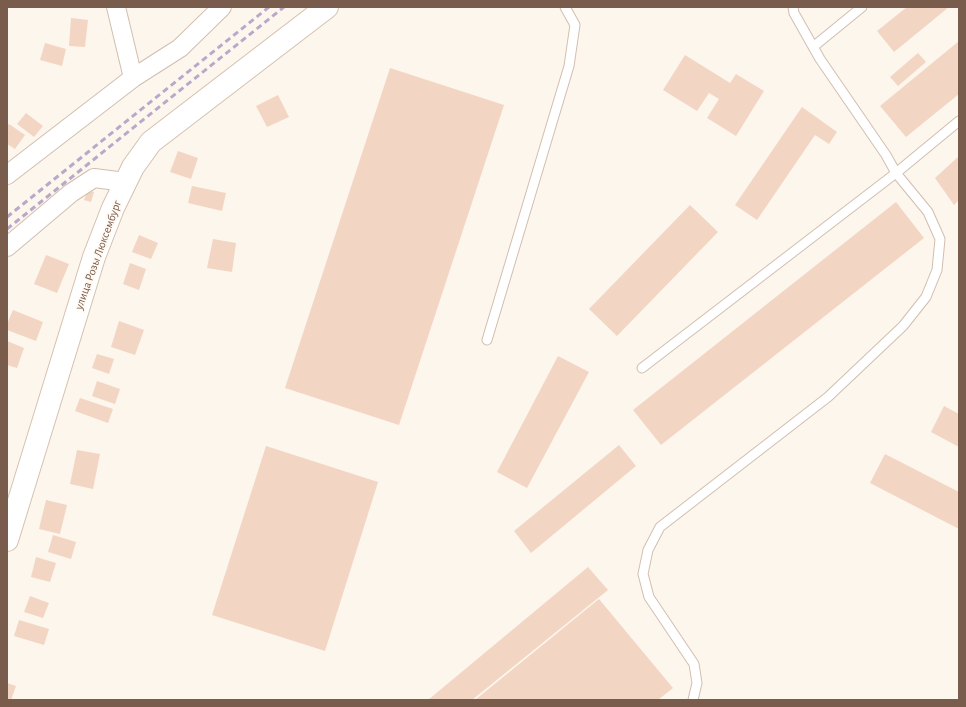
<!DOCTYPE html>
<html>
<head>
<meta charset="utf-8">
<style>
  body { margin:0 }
  #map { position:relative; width:966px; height:707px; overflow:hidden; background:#fdf6ec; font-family:"Alegreya Sans",sans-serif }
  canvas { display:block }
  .frame { position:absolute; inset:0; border:8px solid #7a5c4d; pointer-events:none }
</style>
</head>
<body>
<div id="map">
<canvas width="966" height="707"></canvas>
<div class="frame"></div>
</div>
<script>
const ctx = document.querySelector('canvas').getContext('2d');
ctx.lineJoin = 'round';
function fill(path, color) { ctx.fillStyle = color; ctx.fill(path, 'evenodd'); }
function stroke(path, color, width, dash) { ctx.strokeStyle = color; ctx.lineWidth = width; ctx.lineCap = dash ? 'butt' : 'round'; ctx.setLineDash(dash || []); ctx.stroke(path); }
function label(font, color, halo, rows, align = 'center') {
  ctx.font = font + ' "Alegreya Sans",sans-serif'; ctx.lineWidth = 3.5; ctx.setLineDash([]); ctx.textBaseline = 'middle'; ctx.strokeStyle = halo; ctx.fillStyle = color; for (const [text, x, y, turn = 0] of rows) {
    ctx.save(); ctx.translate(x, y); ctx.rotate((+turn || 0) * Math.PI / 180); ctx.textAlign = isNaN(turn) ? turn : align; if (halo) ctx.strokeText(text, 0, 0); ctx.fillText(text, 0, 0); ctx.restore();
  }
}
const building = new Path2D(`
  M907,7h42l-55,45 -17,-21z
  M71,18l17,2 -3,27 -16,-1z
  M959,41v53l-53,43 -26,-31z
  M45,43l21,6 -4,17 -22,-6z
  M918,53l8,9 -28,24 -8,-9z
  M685,55l45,28 6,-9 28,17 -28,45 -29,-18 12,-19 -10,-6 -12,18 -34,-21z
  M390,68l114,37 -105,320 -114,-37z
  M278,95l11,22 -22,10 -11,-21z
  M802,107l35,25 -8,12 -14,-9 -58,85 -22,-15z
  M26,113l17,13 -9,11 -17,-13z
  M9,124l16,11 -10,14 -8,-5v-18z
  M178,151l20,7 -7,21 -21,-7z
  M959,156v44l-5,5 -19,-27z
  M192,186l34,7 -4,18 -34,-8z
  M88,190l6,2 -3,10 -7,-2z
  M896,202l28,36 -263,207 -28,-35z
  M690,205l28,27 -101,104 -28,-27z
  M139,235l19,8 -7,16 -19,-7z
  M213,239l23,4 -4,29 -25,-4z
  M46,255l23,9 -12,29 -23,-9z
  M130,263l16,6 -7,21 -16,-6z
  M13,310l30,12 -7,19 -29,-11v-6z
  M119,321l25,9 -9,25 -24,-8z
  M7,341l17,7 -7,20 -10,-3z
  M97,354l17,5 -5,15 -17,-6z
  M558,356l31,16 -62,116 -30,-16z
  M97,381l23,8 -5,15 -23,-8z
  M80,398l33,11 -5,14 -33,-12z
  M944,406l15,8v33l-28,-15z
  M619,445l17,21 -105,87 -17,-22z
  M266,446l112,36 -53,169 -113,-36z
  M77,450l23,4 -7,35 -23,-5z
  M885,454l74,38v37l-89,-46z
  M46,500l21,5 -7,29 -21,-5z
  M53,535l23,7 -5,17 -23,-7z
  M36,557l20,6 -6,19 -19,-5z
  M588,567l20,23 -136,110h-44z
  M30,596l19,7 -6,15 -19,-6z
  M599,599l74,89 -15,12h-183z
  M19,620l30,9 -5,16 -30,-9z
  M7,683l9,3 -5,14h-4z`);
const service = new Path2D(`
  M813,47l49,-40
  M487,340l82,-274 6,-41 -10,-18
  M642,368l254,-195 63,-52
  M693,700l4,-17 -3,-19 -45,-67 -6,-23 5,-24 12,-23 168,-130 75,-71 23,-29 11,-27 3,-31 -12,-27 -32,-39 -10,-18 -66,-96 -26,-46 -1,-6`);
const minor = new Path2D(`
  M133,78l47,-30 42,-41
  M7,175l126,-97 -17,-71
  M7,247l64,-54 23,-15 31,4`);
const secondary = new Path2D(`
  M7,540l87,-283 19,-49 20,-41 18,-25 176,-135`);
const rail = new Path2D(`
  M7,217l262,-210
  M7,229l277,-222`);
const streetNames = [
  ["улица Розы Люксембург",98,255,-70]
];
fill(building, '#f3d5c3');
stroke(service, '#d1beb0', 11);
stroke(minor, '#d1beb0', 20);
stroke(secondary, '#d6c0b0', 24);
stroke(service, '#fff', 9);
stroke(minor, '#fff', 18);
stroke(secondary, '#fff', 22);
stroke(rail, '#b9a8c9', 3, [6, 4]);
label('12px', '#7a5c4d', '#fffaf3', streetNames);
</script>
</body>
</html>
